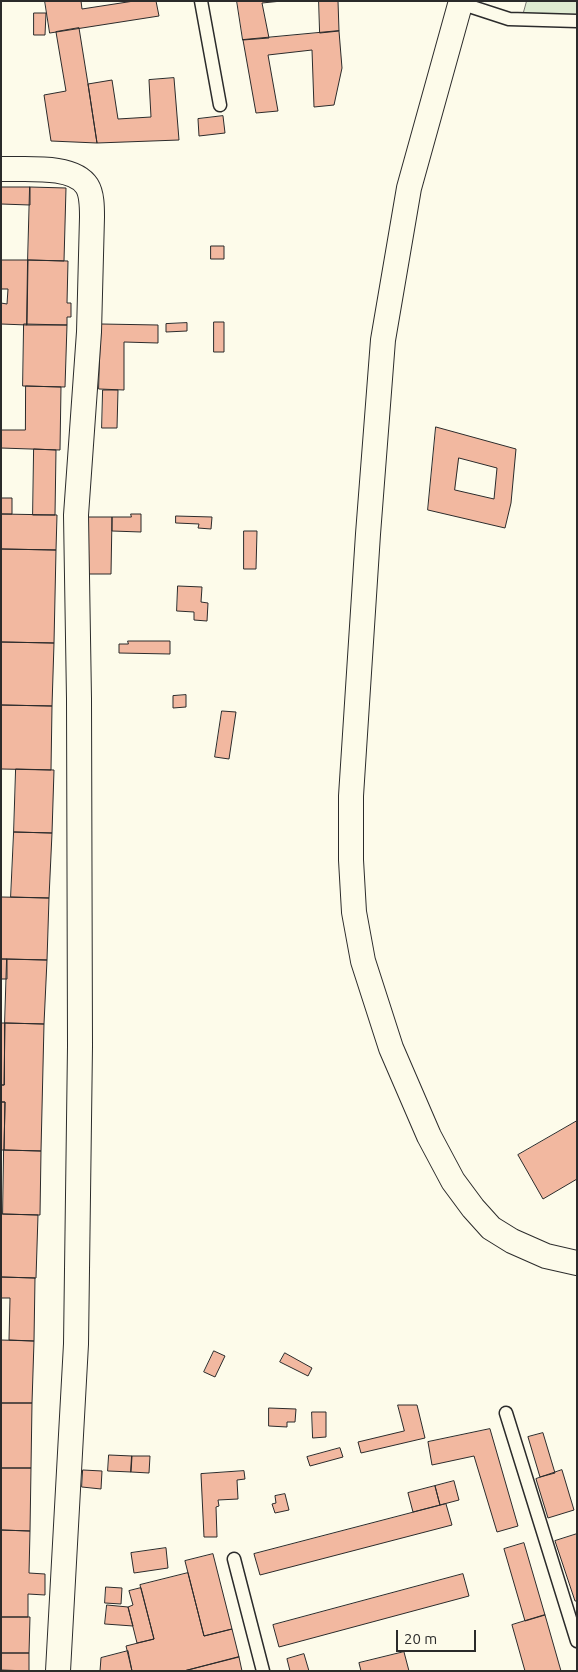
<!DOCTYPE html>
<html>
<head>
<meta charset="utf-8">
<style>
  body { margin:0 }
  #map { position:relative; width:578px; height:1672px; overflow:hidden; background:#fdfbea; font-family:Ubuntu,sans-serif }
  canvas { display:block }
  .frame { position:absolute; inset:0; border:2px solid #2b2b2b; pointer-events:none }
  .scale { position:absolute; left:396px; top:1630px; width:80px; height:22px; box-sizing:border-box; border:2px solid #2b2b2b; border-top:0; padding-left:6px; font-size:15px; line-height:18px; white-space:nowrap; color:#2b2b2b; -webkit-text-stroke:4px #fdfbea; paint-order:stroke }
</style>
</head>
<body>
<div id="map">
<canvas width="578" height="1672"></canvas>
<div class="frame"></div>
<div class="scale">20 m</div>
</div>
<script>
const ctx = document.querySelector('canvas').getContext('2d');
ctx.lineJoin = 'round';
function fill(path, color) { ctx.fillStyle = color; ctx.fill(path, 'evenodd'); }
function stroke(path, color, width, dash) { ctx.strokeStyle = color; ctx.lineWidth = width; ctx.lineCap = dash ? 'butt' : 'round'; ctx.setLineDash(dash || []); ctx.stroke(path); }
const green = new Path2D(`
  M527,1h50v24l-12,2 -43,-8z`);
const building = new Path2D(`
  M45,1h36l1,8 52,-8h22l3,15 -109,17z
  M237,1h45l-20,2 7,35 -26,2z
  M319,1h19l1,30 -19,2z
  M34,13h12l-1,22h-11z
  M79,28l9,56 9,59 -46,-2 -7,-46 22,-4 -10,-59z
  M339,31l3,37 -8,37 -20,2 -2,-57 -44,5 10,56 -22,2 -13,-73z
  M174,78l5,62 -82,3 -9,-59 24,-4 6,39 33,-2 -2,-37z
  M223,116l2,17 -26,3 -1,-17z
  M1,187h29v18l-29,-1z
  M30,187l36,1 -2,73 -36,-1z
  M211,246h13v13h-13z
  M1,260h27l-1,65 -26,-1v-21l6,1 1,-15h-7z
  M28,260l40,1 -1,42h4v14h-4v8h-40z
  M214,322h10v30h-10z
  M187,323v8l-21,1v-8z
  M24,324l43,1 -2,62 -42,-1z
  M101,324l57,1v18l-34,-1v48l-25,-1z
  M26,386l35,1 -1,63 -59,-2v-18h24z
  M103,390h15l-1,38h-15z
  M436,427l80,22 -5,54 -6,25 -77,-18zM459,458l38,10 -3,31 -39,-9z
  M34,449l22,1 -1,65h-22z
  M1,498h11v16h-11z
  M1,514l56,1 -1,35 -55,-1z
  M131,514h10v18l-29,-1v-14h19z
  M176,516l36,1 -1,12 -13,-1 1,-4 -23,-1z
  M88,517h24l-1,57h-24z
  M244,531h13l-1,38h-12z
  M1,549l55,1 -2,93 -53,-1z
  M178,586l24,1 -1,15 7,1 -1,18 -13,-1v-8l-17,-1z
  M128,641h42v13l-51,-1v-9h9z
  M1,642l53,1 -2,63 -51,-1z
  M186,695v12l-13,1v-12z
  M1,705l51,1 -1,64 -50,-1z
  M222,711l14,1 -7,47 -14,-2z
  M16,769l38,1 -2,63 -38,-1z
  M14,832l38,1 -3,65 -38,-1z
  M1,897l48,1 -2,62 -46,-1z
  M1,959h6v20h-6z
  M7,959l40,1 -3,64 -39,-1z
  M1,1023h4l-1,62h-3z
  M5,1023l39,1 -3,127 -37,-1 1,-48h-4v-17h3z
  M1,1102h4l-1,48h-3z
  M577,1121v58l-34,20 -25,-44z
  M4,1150l37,1 -1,64 -37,-1z
  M1,1214l37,1 -2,63 -35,-1z
  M1,1277l34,1 -1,63 -25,-1 1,-42h-9z
  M1,1340l33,1 -2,62h-31z
  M214,1351l11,5 -10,21 -11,-5z
  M285,1353l27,15 -4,8 -28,-14z
  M1,1403h31l-1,65h-30z
  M398,1405h19l8,33 -64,15 -3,-11 46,-11z
  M269,1408l27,1 -1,13h-8v5l-18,-1z
  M312,1412h14v25l-13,1z
  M490,1429l28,97 -21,6 -23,-76 -42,9 -4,-23z
  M543,1433l12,40 -15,4 -12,-40z
  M340,1448l3,9 -33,9 -3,-9z
  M109,1455l23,1 -1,16 -23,-1z
  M132,1456h18l-1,17 -18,-1z
  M1,1468h30l-1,63 -29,-1z
  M83,1470l19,1 -1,18 -19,-2z
  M562,1470l12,40 -26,8 -12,-39z
  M244,1471l1,8 -8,1 1,19 -20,1 1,6 -3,1 1,30h-13l-3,-63z
  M454,1481l5,19 -19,5 -5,-19z
  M435,1486l5,19 -27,7 -5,-19z
  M285,1494l4,16 -14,3 -3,-9 4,-1 -1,-7z
  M446,1504l6,21 -192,50 -6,-21z
  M1,1530l29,1 -1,42 16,1v21l-17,-1v23h-27z
  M577,1534v67h-2l-20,-60z
  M524,1543l21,72 -20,6 -21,-72z
  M166,1548l2,20 -34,5 -3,-20z
  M213,1554l19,75 -28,7 -19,-75z
  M188,1573l16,63 28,-7 7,28 -55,14h-52l-6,-25 28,-7 -14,-54z
  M463,1574l6,22 -190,51 -6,-22z
  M106,1587l16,1 -1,16 -16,-1z
  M141,1588l13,51 -17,4 -9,-36 5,-2 -4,-14z
  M107,1605l21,2 5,19 -28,-2z
  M545,1615l16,56h-36l-13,-46z
  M1,1617h29l-1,36h-28z
  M128,1651l4,20h-32l1,-13z
  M404,1652l5,19h-48l-2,-8z
  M1,1653h28v18l-28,-1z
  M304,1654l5,17h-19l-3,-12z
  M239,1657l3,14h-58z`);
const service = new Path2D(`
  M201,1l19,104
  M460,3l49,16 68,2
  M506,1413l71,228
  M234,1559l29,112`);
const minor = new Path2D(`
  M461,1l-52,187 -26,152 -15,194 -17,262v64l3,52 9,49 28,87 38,88 24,45 20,27 18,20 21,13 34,15 31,7
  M1,169c23,1 72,-5 86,17 5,8 5,21 5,31l-3,115 -13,183 3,184 1,347 -4,298 -18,327`);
fill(green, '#deebd1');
stroke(green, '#74746e', 1);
fill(building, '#f2b8a0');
stroke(building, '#2b2b2b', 1);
stroke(service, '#2b2b2b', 15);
stroke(minor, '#2b2b2b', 26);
stroke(service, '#fdfbea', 12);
stroke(minor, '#fdfbea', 24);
</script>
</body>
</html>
